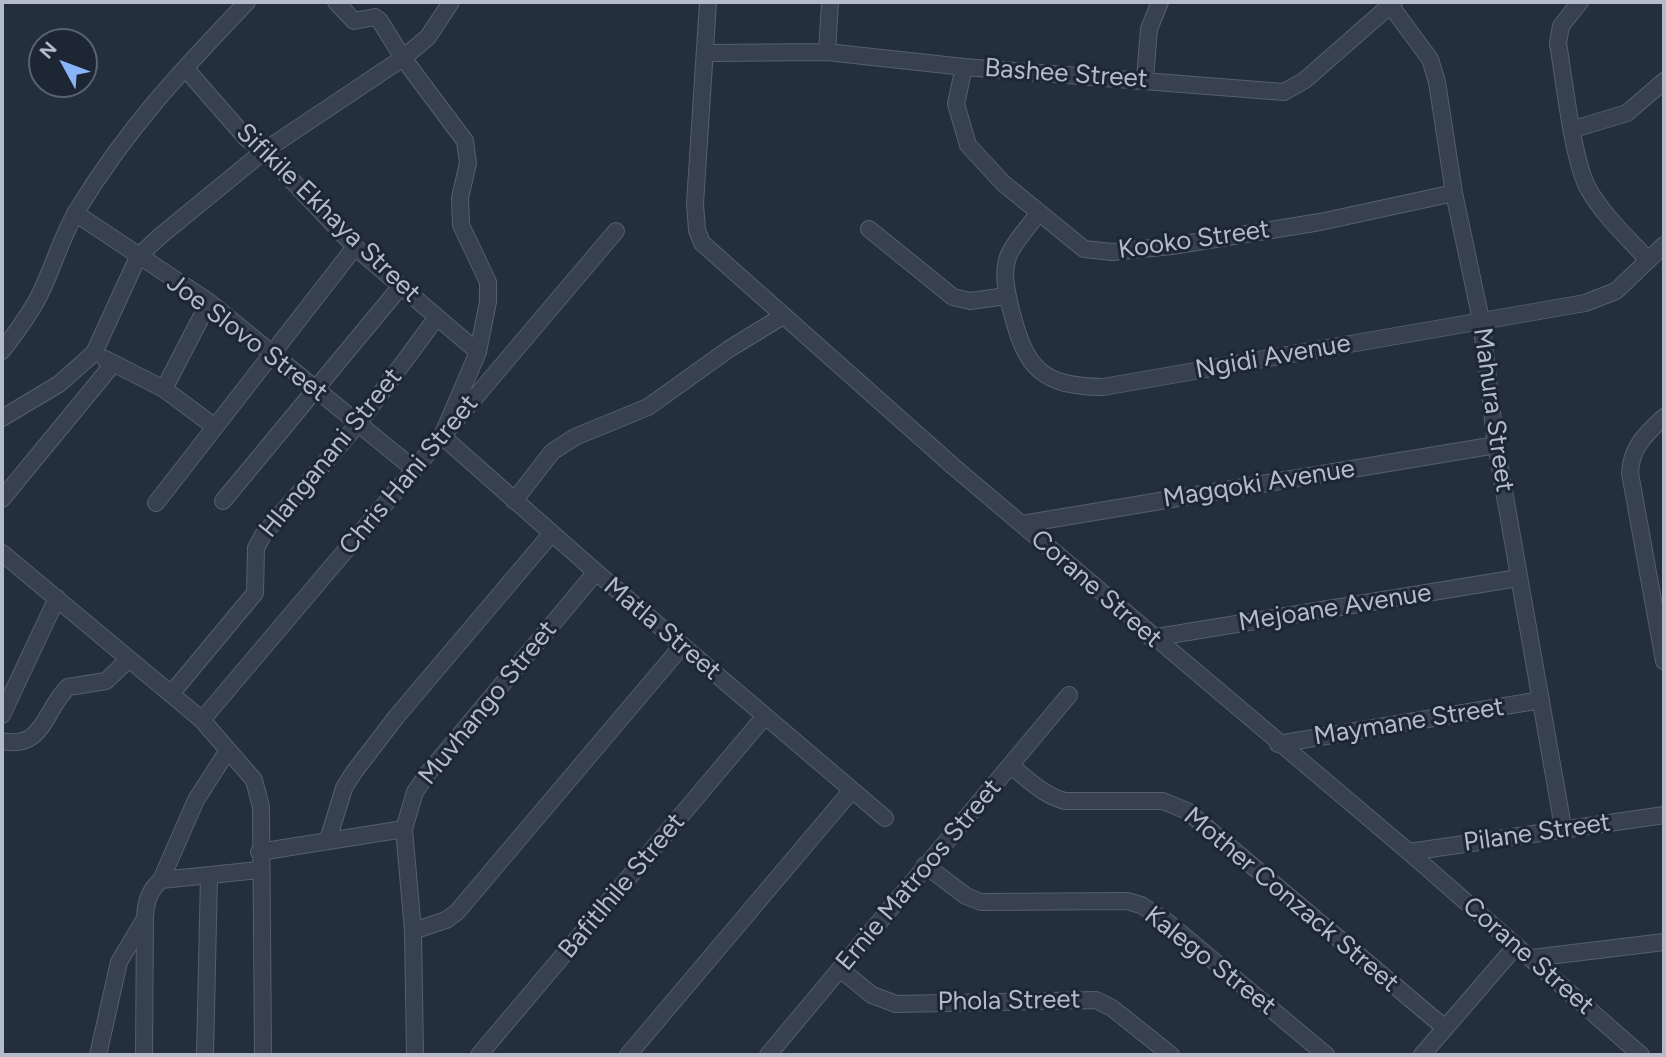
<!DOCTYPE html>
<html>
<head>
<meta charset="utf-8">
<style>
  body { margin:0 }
  #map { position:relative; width:1666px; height:1057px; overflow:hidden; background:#242f3e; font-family:Figtree,sans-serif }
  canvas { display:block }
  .frame { position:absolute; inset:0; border:4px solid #b4bcc9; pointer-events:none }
  .north { position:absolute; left:28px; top:28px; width:70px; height:70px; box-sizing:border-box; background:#1d2633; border:2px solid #59626f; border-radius:50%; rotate:311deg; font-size:19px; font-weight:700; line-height:28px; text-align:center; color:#b4bcc9 }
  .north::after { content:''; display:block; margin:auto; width:24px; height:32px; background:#8ab4f8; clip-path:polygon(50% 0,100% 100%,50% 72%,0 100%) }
</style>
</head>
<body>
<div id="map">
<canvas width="1666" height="1057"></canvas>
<div class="frame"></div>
<div class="north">N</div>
</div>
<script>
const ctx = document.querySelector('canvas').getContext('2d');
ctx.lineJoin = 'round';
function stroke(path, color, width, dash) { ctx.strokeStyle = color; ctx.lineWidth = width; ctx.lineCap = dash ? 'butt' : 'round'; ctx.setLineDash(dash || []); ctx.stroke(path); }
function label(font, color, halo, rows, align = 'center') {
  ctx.font = font + ' Figtree,sans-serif'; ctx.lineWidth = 6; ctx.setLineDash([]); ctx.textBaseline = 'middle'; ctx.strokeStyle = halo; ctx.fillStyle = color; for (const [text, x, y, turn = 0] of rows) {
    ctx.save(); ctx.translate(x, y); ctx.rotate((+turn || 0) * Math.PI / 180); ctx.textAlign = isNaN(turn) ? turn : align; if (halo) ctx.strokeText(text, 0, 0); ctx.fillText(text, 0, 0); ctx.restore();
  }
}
const street = new Path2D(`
  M336,2l18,19 21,-4 5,4 23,37 62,83 3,22 -8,35 1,27 27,57v20l-10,50 -36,84 154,136 289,246
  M708,2l-13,202 2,26 5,13 252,224 455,385 232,203
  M1580,2l-19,24 -3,17c6,35 15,121 31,147 15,26 39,48 59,70
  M1390,5l40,54 7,23 17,111 27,127 15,125 67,382
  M827,52l3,-50
  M706,53l121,-1 137,15 320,25 21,-12 89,-78
  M964,67l-8,37 12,41 35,38 81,66 28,3 60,-6 148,-24 134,-29
  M185,68l62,71 17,12 91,96 123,105
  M1145,79l4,-50 11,-27
  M1574,129l53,-16 37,-32
  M1039,212c-9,14 -25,29 -31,45 -6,17 -1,36 3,53 15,58 29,76 92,77l482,-84 31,-12 48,-46
  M75,213l134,89 205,167
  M869,229l84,68 17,4 37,-5
  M2,351c13,-17 26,-34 36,-53 15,-29 23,-61 40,-89 49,-81 104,-139 169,-207
  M105,359l59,30 51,38
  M164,389l45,-87
  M1664,417c-18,17 -33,30 -34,56l34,188
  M2,418l57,-34 35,-31 44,-96 21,-20 105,-86 139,-93 25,-21 23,-35
  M2,499l111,-135
  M223,501l178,-215
  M514,501l38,-49 23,-15 73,-30 81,-58 54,-33
  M156,503l199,-256
  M1022,524l474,-79
  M2,553l200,167 52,60 7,27 2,248
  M1151,638l367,-60
  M171,694l84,-101 1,-45 7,-13 95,-111 79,-107
  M2,715l55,-117
  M202,720l414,-489
  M2,741c42,9 42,-31 66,-54l38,-6 23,-22
  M1278,744l263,-44
  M1011,766c18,14 32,29 54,35h98l24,10 258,217
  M328,840l16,-52 10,-16 43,-56 155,-183
  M259,852l145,-23
  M1409,852l255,-37
  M925,865l41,31 15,6 146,-1 14,4 25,16 160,134
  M161,880l35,-80 32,-50
  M413,931l33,-11 11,-8 225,-266
  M1532,958l132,-16
  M840,969l32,26 24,9 200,-4 16,8 59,47
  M98,1055l21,-93 25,-42
  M144,1055l1,-138c1,-16 4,-26 16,-37l98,-10
  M205,1055l4,-179
  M415,1055l-2,-124 -9,-102 11,-37 13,-19 168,-201
  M479,1055l286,-339
  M628,1055l224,-265
  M768,1055l301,-360
  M1422,1055l94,-109`);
const streetNames = [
  ["Bashee Street",1066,74,4],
  ["Sifikile Ekhaya Street",328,213,44],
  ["Kooko Street",1194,240,-8],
  ["Joe Slovo Street",247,338,37],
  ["Ngidi Avenue",1273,357,-10],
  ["Mahura Street",1493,410,82],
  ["Hlanganani Street",331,453,-51],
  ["Chris Hani Street",409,475,-50],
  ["Magqoki Avenue",1259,484,-9],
  ["Corane Street",1096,589,41],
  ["Mejoane Avenue",1335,608,-9],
  ["Matla Street",662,629,40],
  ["Muvhango Street",488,703,-51],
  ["Maymane Street",1409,722,-9],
  ["Pilane Street",1537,833,-8],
  ["Ernie Matroos Street",919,875,-50],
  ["Bafitlhile Street",622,886,-50],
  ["Mother Conzack Street",1291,900,40],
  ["Corane Street",1528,956,41],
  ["Kalego Street",1210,961,38],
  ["Phola Street",1009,1001,-1]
];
stroke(street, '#565f6c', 18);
stroke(street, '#38414e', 16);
label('26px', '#b4bcc9', '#1d2633', streetNames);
</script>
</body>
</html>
